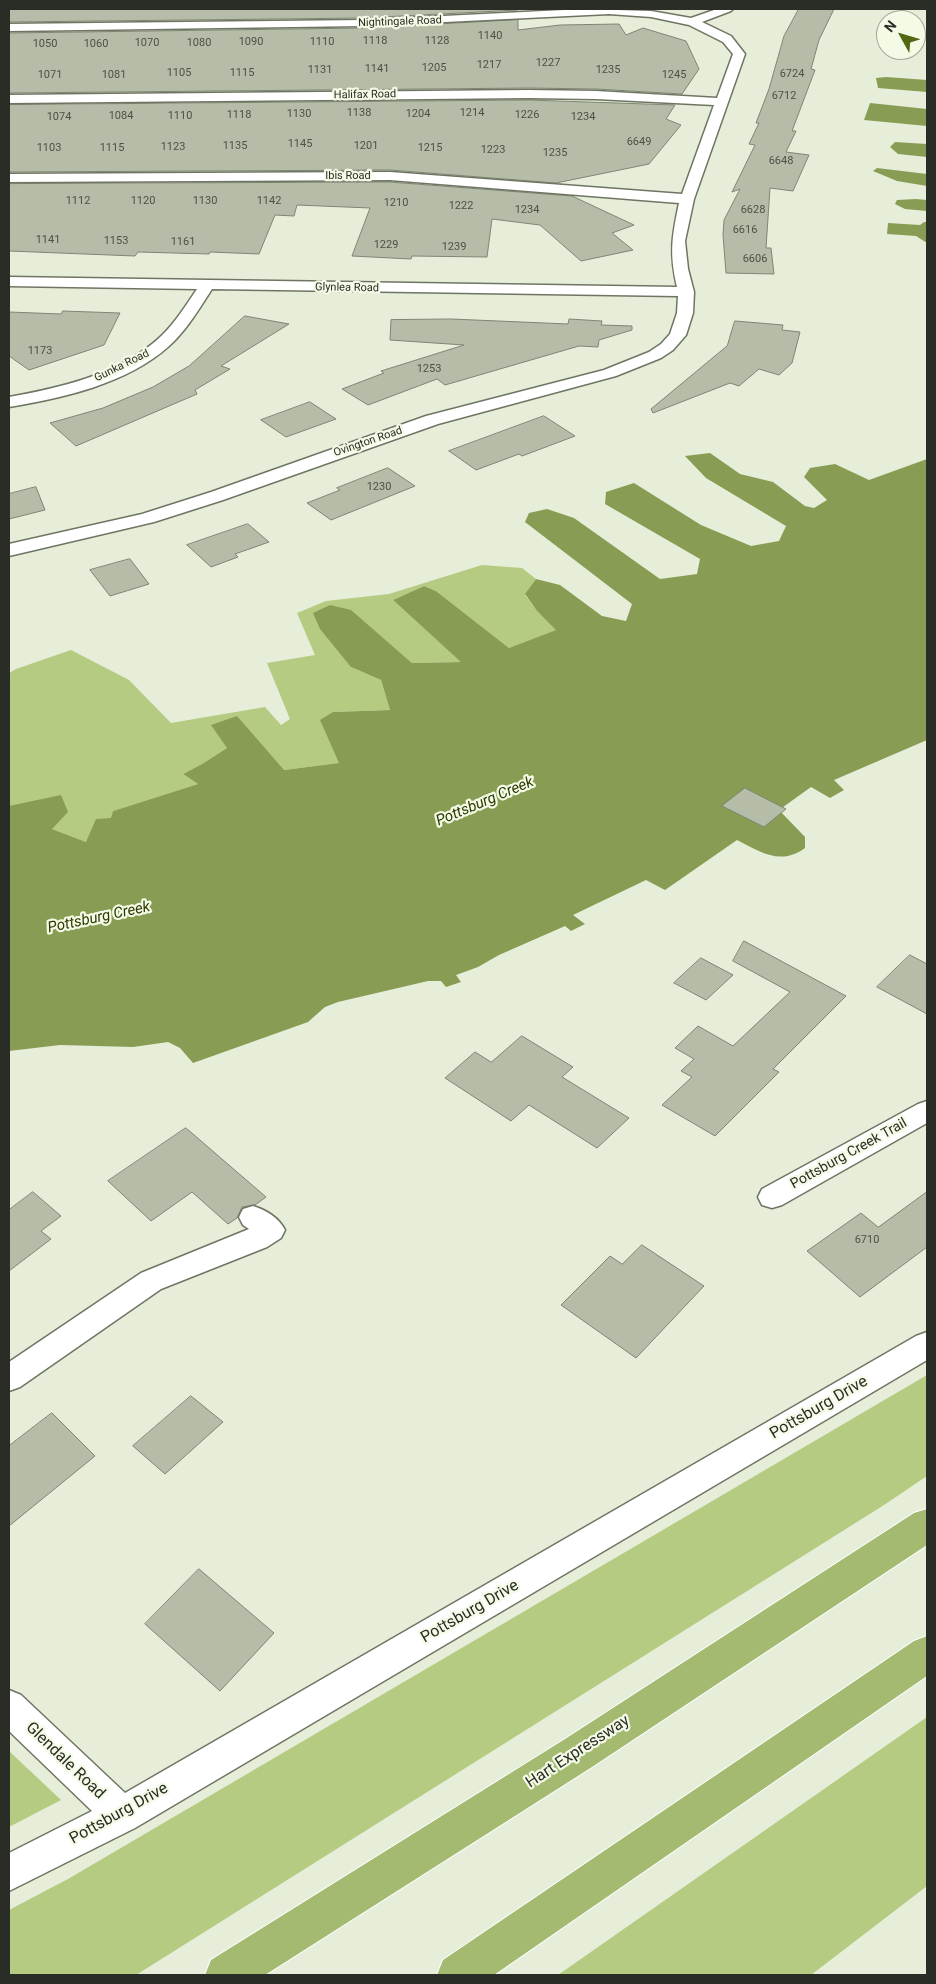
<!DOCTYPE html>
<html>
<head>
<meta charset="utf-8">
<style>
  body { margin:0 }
  #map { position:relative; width:936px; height:1984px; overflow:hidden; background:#e6edd8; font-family:Roboto,sans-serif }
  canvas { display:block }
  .frame { position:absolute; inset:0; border:10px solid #2a2d25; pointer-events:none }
  .north { position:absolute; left:876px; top:10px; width:50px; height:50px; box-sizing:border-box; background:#f3fae5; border:1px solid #a3a898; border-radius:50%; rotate:309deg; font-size:14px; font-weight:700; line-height:20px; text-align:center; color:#2a2d25 }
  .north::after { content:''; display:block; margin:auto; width:18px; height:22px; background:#536611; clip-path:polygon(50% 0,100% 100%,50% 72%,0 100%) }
</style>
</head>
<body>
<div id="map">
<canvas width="936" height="1984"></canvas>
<div class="frame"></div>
<div class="north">N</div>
</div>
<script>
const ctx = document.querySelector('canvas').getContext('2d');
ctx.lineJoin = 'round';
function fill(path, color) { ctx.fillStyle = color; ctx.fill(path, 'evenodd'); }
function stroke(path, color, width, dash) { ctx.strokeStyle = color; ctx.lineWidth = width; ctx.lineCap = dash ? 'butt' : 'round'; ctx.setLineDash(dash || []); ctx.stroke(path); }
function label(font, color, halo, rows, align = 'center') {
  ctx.font = font + ' Roboto,sans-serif'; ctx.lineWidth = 4.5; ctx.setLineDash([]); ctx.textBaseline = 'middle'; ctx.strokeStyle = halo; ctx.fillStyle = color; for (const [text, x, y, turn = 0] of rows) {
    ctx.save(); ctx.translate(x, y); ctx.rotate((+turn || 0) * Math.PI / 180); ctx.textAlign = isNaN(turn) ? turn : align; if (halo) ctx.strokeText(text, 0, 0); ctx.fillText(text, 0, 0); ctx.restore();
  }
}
const green = new Path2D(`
  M482,565l40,3 14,11 -11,16 12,16 20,19 -48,18 -73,-57 -12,-5 -31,14 69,62 -50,1 -61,-52v56l30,13 9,30 -57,2 6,51 -55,7 -57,-22 -25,16 -19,10 15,10 -85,27 -1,8 -26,23 -34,-13 -43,-23v-133l7,-4 55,-19 58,30 42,43 94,-16 16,18 9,-6 -23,-56 48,-8 -18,-42 29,-12 63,-7z
  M927,1375v101l-43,29 -748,470h-127v-65l59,-31z
  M927,1717v169l-116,89h-253z
  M9,1751l52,49 -52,27z`);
const water = new Path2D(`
  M886,77l41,3v12l-49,-4 -2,-10z
  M870,103l57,6v17l-63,-6z
  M895,142l32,2v13l-29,-3 -8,-7z
  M877,168l50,6v12l-30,-5 -24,-10z
  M916,199l11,1v11l-22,-2 -10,-5 2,-4z
  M924,222h3v21l-11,-7 -29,-2 1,-11 32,2z
  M710,453l30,21 33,8 32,24 9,2 13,-8 -23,-23 6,-9 25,-4 34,16 58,-21v281l-93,40 10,10 -14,8 -19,-11 -32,23 26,27v11c-25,18 -44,4 -68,-8l-72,50 -19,-10 -73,35 12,9 -14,7 -6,-5 -66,29 -21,12 -22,8 5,7 -15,5 -5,-6h-13l-90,21 -13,5 -17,15 -115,41 -13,-15 -12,-6 -35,5 -73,-2 -51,6v-245l52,-11 7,17 -16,17 34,13 10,-23 15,-1 2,-7 85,-27 -15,-10 19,-10 25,-16 -16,-23 26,-9 47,54 55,-7 -19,-43 13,-8 57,-2 -9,-30 -30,-13 -31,-38 -7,-16 17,-8 21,5 61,53 49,-1 -68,-62 31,-14 12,5 73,57 47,-18 -19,-19 -12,-17 11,-15 24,6 42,31 24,5 6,-17 -107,-82 4,-9 18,-4 27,9 86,61 37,-5 3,-15 -95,-55 1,-12 28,-9 67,42 50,21 28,-5 7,-15 -80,-48 -21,-22z`);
const building = new Path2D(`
  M9,9h509v1l-155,8 -354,4z
  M799,9h35l-15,31 -8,29 4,1 -23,61h4l-10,21 23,3 -16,36 -23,-3 -4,60h5l3,26 -48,-1 -3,-38 1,-15 16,-31 -8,3 23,-47 -6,-1 10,-21h-3l13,-34 15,-53z
  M518,20v10l42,-5 59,-1 7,11 17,-7 43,13 13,28 -17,25 -86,-5 -67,-1 -520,5v-60l354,-5z
  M529,100l146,5 -9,14 15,6 -32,39 -93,19 -166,-13 -381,2v-67z
  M390,182l182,14 62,29 -22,8 21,17 -52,11 -41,-36 -48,-6 -5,38 -75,-1 -1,3 -59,-3 18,-48 -73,-3 -3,11 -19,-1 -16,39 -49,-2 -1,2 -71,-2 -3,4 -126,-5v-67z
  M63,311l57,2 -16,32 -75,25 -20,-14v-44l52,2z
  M245,316l44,8 -68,42 9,3 -35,21 2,4 -121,52 -26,-23 53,-15 50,-21 36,-21z
  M451,319l117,5 1,-5 33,2 -1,4 31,1v4l-33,10 -1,7 -19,-1 -134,39 -8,-6 -69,26 -26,-16 42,-16 -3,-2 83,-26 -74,-5 1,-20z
  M735,321l48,4 -1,5 18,2 -8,31 -13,12 -20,-6 -20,17 -9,-3 -77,30 -2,-4 76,-63z
  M310,402l26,17 -50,18 -25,-17z
  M544,416l31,20 -53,20 -3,-2 -43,16 -27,-19z
  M388,468l27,18 -84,34 -24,-17 33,-13 -3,-2z
  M36,487l9,23 -36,9v-25z
  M248,524l21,18 -34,12 3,3 -27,10 -24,-22z
  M130,559l19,25 -39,12 -20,-26z
  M745,788l41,21 -22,18 -42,-21z
  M744,941l102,55 -73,73 6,3 -64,64 -53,-31 30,-28 -11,-6 13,-12 -19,-11 23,-22 35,20 57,-54 -57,-31z
  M910,955l17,9v50l-50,-27z
  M701,958l32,17 -27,25 -32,-17z
  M522,1036l51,31 -11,10 67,41 -32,30 -68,-43 -18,16 -66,-43 30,-26 16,10z
  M186,1128l80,69 -11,8 -13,2 -5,11 -9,6 -36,-32 -41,29 -43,-40z
  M33,1192l28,24 -20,15 10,8 -42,32v-61z
  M927,1192v55l-67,50 -53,-46 54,-38 17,14z
  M642,1245l62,41 -68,72 -75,-53 49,-49 12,8z
  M191,1396l32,26 -58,52 -32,-28z
  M52,1413l43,43 -86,70v-80z
  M199,1569l75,64 -54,58 -75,-67z`);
const street = new Path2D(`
  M584,9l67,2 40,7 26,-9h16l-2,2 -29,11 29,14 14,18 -51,145 -9,42 3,28 6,23 -1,21 -7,22 -13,15 -12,8 -45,18 -178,48 -215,76 -69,22 -145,34v-12l133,-30 69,-22 215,-76 178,-46 45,-18 12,-8 9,-10 7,-21 1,-17 -466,-7c-13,20 -26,42 -44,58 -42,37 -105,51 -159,60v-10c50,-9 108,-22 148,-57 16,-14 28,-33 40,-51l-188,-3v-9l668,10c-8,-34 -5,-51 2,-84l-289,-23 -381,2v-8l381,-2 292,22 32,-89 -118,-6 -67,-1 -520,5v-8l520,-5 67,1 121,7 16,-44 -10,-12 -34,-17 -38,-8 -42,-3 -246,12 -354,5v-7l354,-4z
  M927,1101v22l-145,82 -10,3 -10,-3 -4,-8 4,-8 156,-85z
  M253,1206c13,4 26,12 32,24l-4,8 -14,9 -106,42 -141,98 -11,4v-29l132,-89 108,-44 -6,-4 -4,-8 4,-8z
  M927,1332v28l-792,468 -126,63v-38l83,-42 -83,-80v-41l12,5 104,98 791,-457z`);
const highway = new Path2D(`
  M927,1509v36l-335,222 -327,208h-60l6,-15 354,-221 349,-226z
  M927,1636v40l-433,299h-57l6,-15 471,-319z`);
const farStreetnames = [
  ["Nightingale Road",400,22,-2],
  ["Halifax Road",365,95,-1],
  ["Ibis Road",348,176],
  ["Glynlea Road",347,288,1],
  ["Gunka Road",122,366,-26],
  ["Ovington Road",368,442,-19]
];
const numberNames = [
  ["1140",490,36],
  ["1118",375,41],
  ["1128",437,41],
  ["1090",251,42],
  ["1110",322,42],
  ["1070",147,43],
  ["1080",199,43],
  ["1050",45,44],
  ["1060",96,44],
  ["1227",548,63],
  ["1217",489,65],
  ["1205",434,68],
  ["1141",377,69],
  ["1131",320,70],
  ["1235",608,70],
  ["1105",179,73],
  ["1115",242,73],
  ["6724",792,74],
  ["1071",50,75],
  ["1081",114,75],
  ["1245",674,75],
  ["6712",784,96],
  ["1138",359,113],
  ["1214",472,113],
  ["1130",299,114],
  ["1204",418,114],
  ["1118",239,115],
  ["1226",527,115],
  ["1084",121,116],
  ["1110",180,116],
  ["1074",59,117],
  ["1234",583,117],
  ["6649",639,142],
  ["1145",300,144],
  ["1135",235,146],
  ["1201",366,146],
  ["1123",173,147],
  ["1103",49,148],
  ["1115",112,148],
  ["1215",430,148],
  ["1223",493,150],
  ["1235",555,153],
  ["6648",781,161],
  ["1112",78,201],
  ["1120",143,201],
  ["1130",205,201],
  ["1142",269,201],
  ["1210",396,203],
  ["1222",461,206],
  ["1234",527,210],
  ["6628",753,210],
  ["6616",745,230],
  ["1141",48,240],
  ["1153",116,241],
  ["1161",183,242],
  ["1229",386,245],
  ["1239",454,247],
  ["6606",755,259],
  ["1173",40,351],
  ["1253",429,369],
  ["1230",379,487],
  ["6710",867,1240]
];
const streetNames = [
  ["Pottsburg Creek Trail",849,1154,-29]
];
const waterNames = [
  ["Pottsburg Creek",485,802,-23],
  ["Pottsburg Creek",99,918,-12]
];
const nearStreetnames = [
  ["Pottsburg Drive",819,1408,-30],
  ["Pottsburg Drive",470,1612,-30],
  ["Hart Expressway",578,1752,-33],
  ["Glendale Road",65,1761,44],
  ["Pottsburg Drive",119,1814,-29]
];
fill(green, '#b5cb81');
fill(water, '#889d53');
fill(building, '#b5bca8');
stroke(building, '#7f8573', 1);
stroke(street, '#6f7563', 3);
stroke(highway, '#fff', 2);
fill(street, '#fff');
fill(highway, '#a4ba70');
label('11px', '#2a2d25', '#f3fae5', farStreetnames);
label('11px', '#4d5146', null, numberNames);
label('14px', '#2a2d25', '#f3fae5', streetNames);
label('italic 15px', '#2d3900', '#f3fae5', waterNames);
label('16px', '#2a2d25', '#f3fae5', nearStreetnames);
</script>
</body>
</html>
